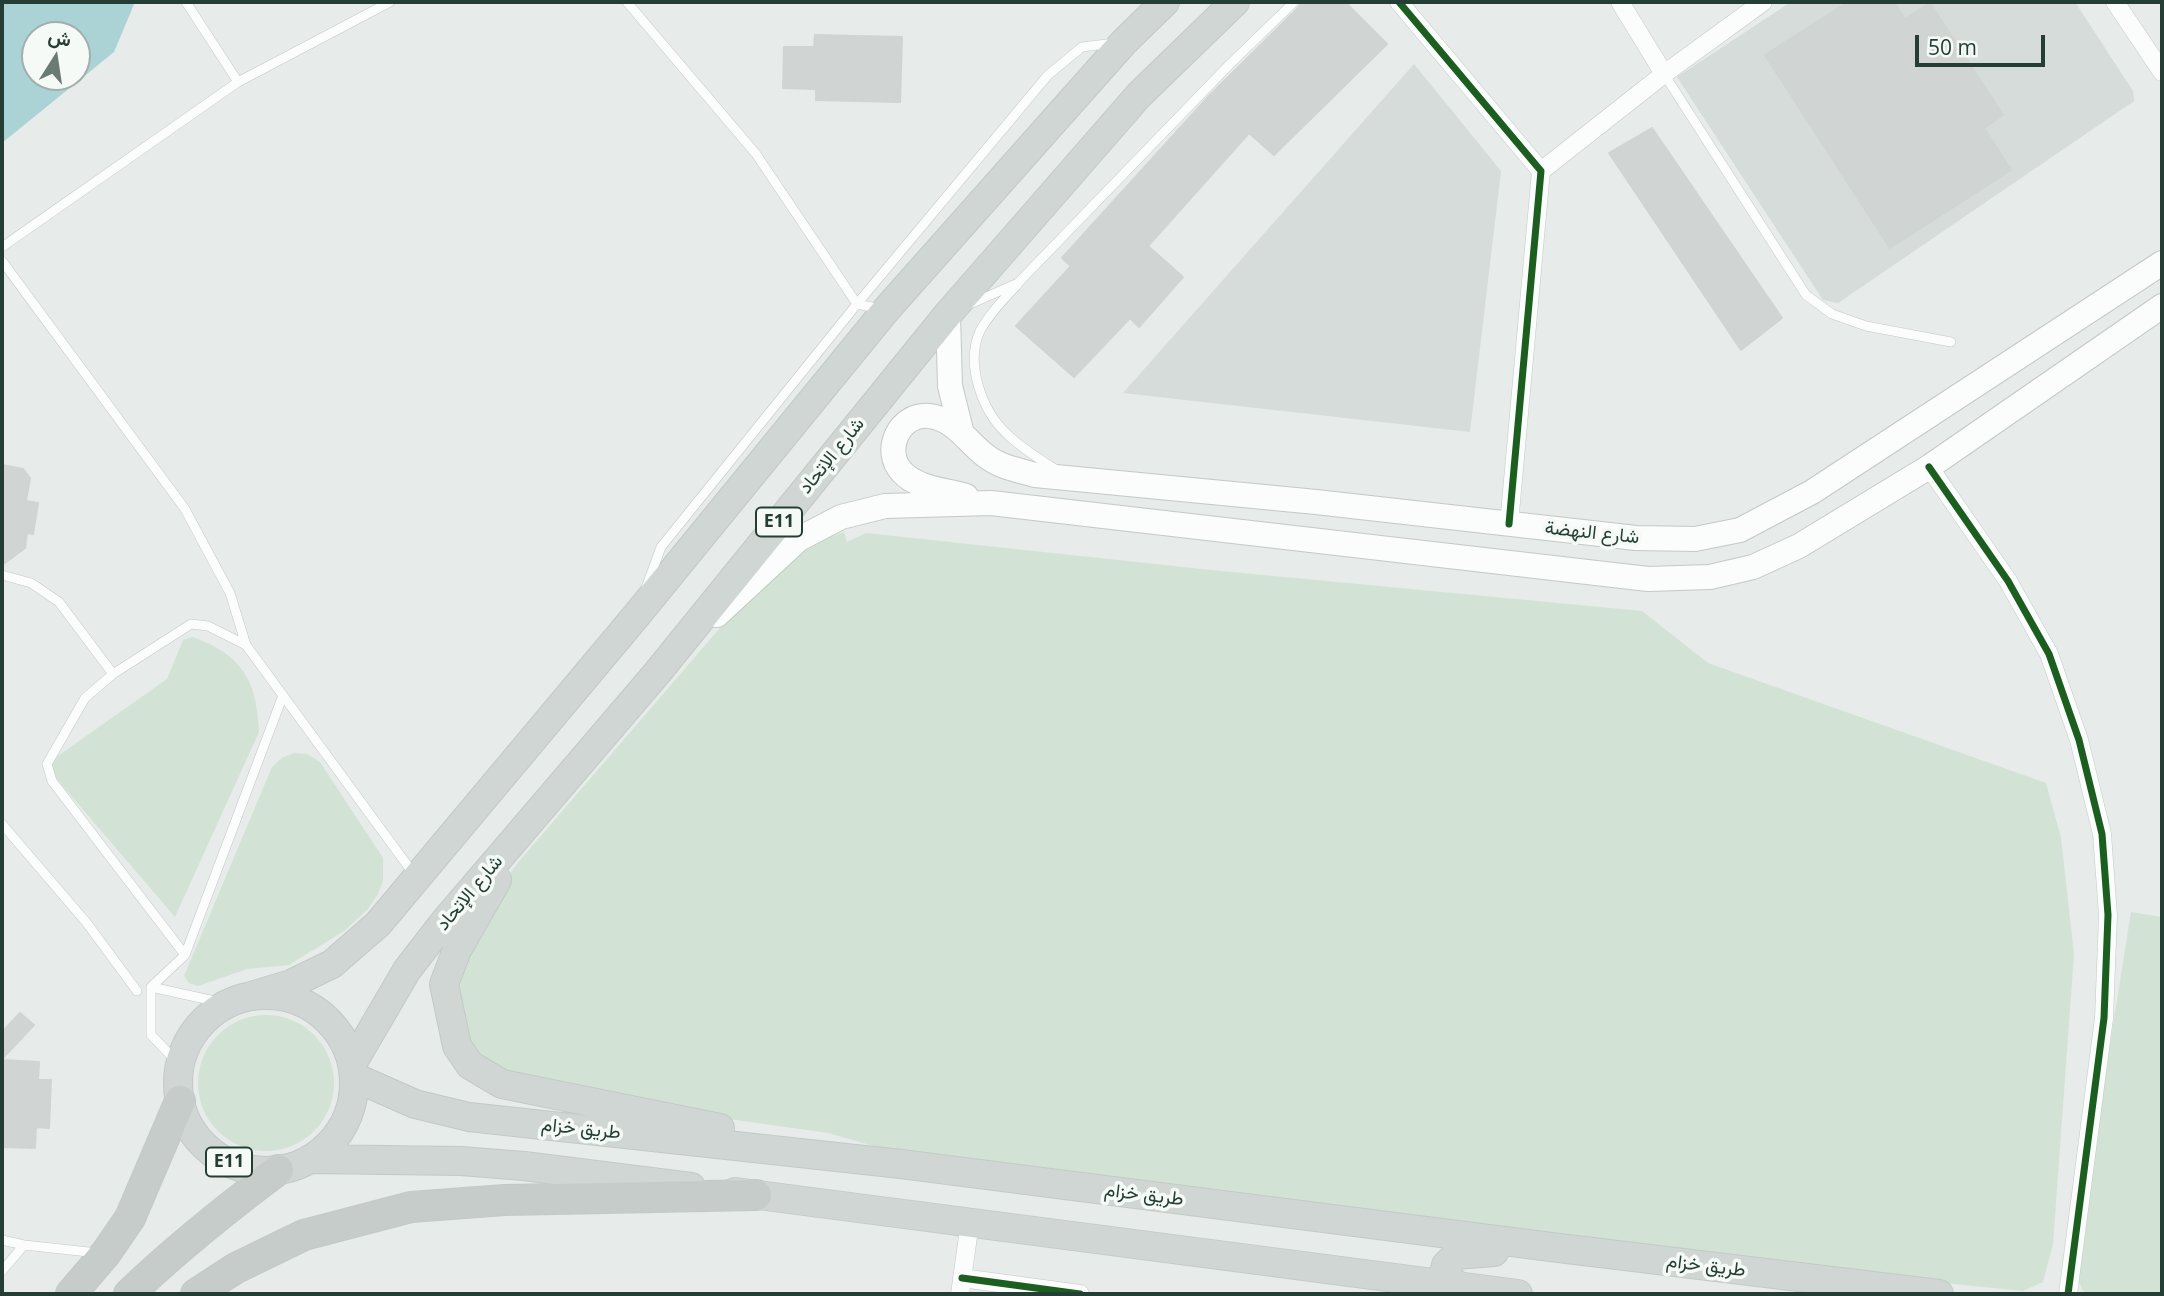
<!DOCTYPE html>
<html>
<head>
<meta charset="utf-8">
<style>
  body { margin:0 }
  #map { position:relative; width:2164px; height:1296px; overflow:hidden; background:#e7ebe9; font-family:"Open Sans",Vazirmatn,sans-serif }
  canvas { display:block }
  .frame { position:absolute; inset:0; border:4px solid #253e35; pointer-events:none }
  .north { position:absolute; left:21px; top:21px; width:70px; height:70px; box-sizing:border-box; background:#f5faf7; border:2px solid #a2afa9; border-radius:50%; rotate:12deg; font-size:19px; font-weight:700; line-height:28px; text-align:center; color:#253e35 }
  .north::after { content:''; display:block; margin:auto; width:24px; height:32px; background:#697b74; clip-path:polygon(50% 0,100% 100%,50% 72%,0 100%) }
  .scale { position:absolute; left:1915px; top:35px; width:130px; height:32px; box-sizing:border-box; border:4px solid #253e35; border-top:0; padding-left:9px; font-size:21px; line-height:24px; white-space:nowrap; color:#253e35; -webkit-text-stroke:5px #f5faf7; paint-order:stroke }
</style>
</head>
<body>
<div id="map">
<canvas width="2164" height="1296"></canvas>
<div class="frame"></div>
<div class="north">ش</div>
<div class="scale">50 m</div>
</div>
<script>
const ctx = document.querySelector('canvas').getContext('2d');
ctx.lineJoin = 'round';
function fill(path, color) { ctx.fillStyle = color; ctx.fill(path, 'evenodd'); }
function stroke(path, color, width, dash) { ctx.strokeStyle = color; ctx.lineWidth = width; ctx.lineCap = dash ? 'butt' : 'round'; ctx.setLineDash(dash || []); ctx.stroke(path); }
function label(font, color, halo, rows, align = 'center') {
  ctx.font = font + ' "Open Sans",Vazirmatn,sans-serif'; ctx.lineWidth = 7; ctx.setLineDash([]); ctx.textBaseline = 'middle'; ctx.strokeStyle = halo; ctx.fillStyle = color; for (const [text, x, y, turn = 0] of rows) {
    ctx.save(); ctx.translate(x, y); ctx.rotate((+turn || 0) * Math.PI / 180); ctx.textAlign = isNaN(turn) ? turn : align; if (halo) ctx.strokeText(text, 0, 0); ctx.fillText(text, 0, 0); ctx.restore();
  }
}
const built = new Path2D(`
  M1791,2h284l58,89 1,10 -296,202 -15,-3 -146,-223z
  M1414,64l87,107 -31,261 -347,-39z`);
const green = new Path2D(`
  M844,532l3,10 19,-9 345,37 431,41 66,52 338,120 15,55 13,116 -21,290 -10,38 -20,9 -177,-18 -752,-99 -210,-25 -56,-16 -311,-44 -71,-58 13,-92 62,-80 248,-288 61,-34z
  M192,637c50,17 65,44 67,95l-84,185 -120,-140 -4,-11 4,-8 112,-79 16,-39z
  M294,753l13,1 13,8 63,96v23l-5,13 -10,15 -24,22 -55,34 -42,4 -49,17 -9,-3 -5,-7 88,-209 10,-9z
  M2131,912l31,5v377h-74l-5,-3 -9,-20z
  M198 1083a68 68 0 1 1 136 0a68 68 0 1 1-136 0Z`);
const water = new Path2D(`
  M2,2h133l-21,50 -112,91zM35,35h42v42h-42z`);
const building = new Path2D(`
  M1301,2h44l42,42 -113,111 -25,-22 -101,113 35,31 -44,50 -9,-9 -56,59 -58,-51 55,-60 -9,-8 147,-162 90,-89z
  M1848,2h46l11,17 25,-16 73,112 -19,13 27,42 -121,78 -125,-193z
  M815,35l87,2 -2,65 -84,-2v-11l-33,-1 1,-41h30z
  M1652,128l130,190 -41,32 -132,-197z
  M2,465l21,4 7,9 -4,23 12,2 -5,31 -6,-1 -2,15 -23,17z
  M20,1013l14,12 -32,34v-27z
  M2,1060l37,2 -1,18h13l-2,48 -13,-1 -1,21 -33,-1z`);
const service = new Path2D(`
  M186,2l52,80
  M627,2l129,152 101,150 24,5
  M1664,74l142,221 26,19 34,12 85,16
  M2,247l236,-165 152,-80
  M2,261l183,248 45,84 16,52
  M1017,285c-13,14 -28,29 -37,46 -15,33 2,80 27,103 14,14 31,24 48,35
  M968,305l50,-22 211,-218 65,-63
  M2,575l29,8 28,19 54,72
  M646,588l15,-41 196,-243 191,-229 34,-28 33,-4
  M2,824l84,98 51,69
  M185,955l-133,-174 -5,-17 38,-66 28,-24 78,-50 17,2 38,19 167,228
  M151,987l77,17
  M180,1065l-29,-30v-48l34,-32 97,-257
  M2,1240l22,5 74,8
  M2,1271l22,-26`);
const minor = new Path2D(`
  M1399,2l142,169 -32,353
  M1620,2l44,72
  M2115,2l47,70
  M1541,171l123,-97 99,-72
  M1929,467l79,114 41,73 30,86 23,94 6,81 -4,103 -36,276
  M962,1278l118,16
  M960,1294l10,-72`);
const secondary = new Path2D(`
  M948,314l2,72 11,44
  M966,496c-20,-6 -50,-8 -64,-24 -20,-21 -3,-59 27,-56 26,3 38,26 57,40 14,11 32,14 49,19l281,27 320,36 59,1 45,-9 72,-38 350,-229
  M717,615l82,-76 42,-22 44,-11 106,-3 657,76 62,-2 43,-10 46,-21 130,-79 233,-161`);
const primary = new Path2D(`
  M497,880l-40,70 -13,34 13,62 13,19 32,19 218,44
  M178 1083a88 88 0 1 1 176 0a88 88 0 1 1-176 0Z
  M251,996l40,-12 41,-20 46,-40 258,-308 250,-306 238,-268 41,-40
  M352,1064l55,-94 38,-49 212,-248 291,-359 191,-219 96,-93
  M354,1077l61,27 54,13 432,47 658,84 380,46
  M310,1159l151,2 63,5 167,21
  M735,1192l783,102
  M1458,1286l-14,-12 2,-9 10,-10 38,-3`);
const trunk = new Path2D(`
  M71,1294l35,-41 24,-35 50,-117
  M129,1294c47,-45 97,-85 149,-124
  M196,1294l40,-26 68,-33 107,-28 94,-7 251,-5`);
const cycleway = new Path2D(`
  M1399,2l142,169 -32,353
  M1929,467l79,114 41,73 30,86 23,94 6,81 -4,103 -36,276
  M962,1278l118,16`);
const shields = [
  [779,522,46],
  [229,1162,46]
];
const shieldNames = [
  ["E11",779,522],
  ["E11",229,1162]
];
const streetNames = [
  ["شارع الإتحاد",832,456,-51],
  ["شارع النهضة",1592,533,6],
  ["شارع الإتحاد",470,893,-50],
  ["طريق خزام",581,1129,6],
  ["طريق خزام",1144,1195,7],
  ["طريق خزام",1706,1266,7]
];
fill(built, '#d5dcd9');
fill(green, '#d2e3d5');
fill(water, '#abd3d6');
fill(building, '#d0d4d2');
stroke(building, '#d0d4d2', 2);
stroke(service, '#c4c8c6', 10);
stroke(minor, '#c4c8c6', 19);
stroke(secondary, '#c3c9c6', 26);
stroke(primary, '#c2cac7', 30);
stroke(trunk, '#c2cac7', 32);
stroke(service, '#fbfcfc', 9);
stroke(minor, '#fbfcfc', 18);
stroke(secondary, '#fbfcfc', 24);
stroke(primary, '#d0d6d4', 28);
stroke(trunk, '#c6ccca', 30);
stroke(cycleway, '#1b5e20', 7);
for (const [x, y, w] of shields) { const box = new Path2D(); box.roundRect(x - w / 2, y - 14.5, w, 29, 5); ctx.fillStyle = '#f5faf7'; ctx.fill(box); stroke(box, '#253e35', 2); }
label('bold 18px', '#253e35', null, shieldNames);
label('19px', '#253e35', '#f5faf7', streetNames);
</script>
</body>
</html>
